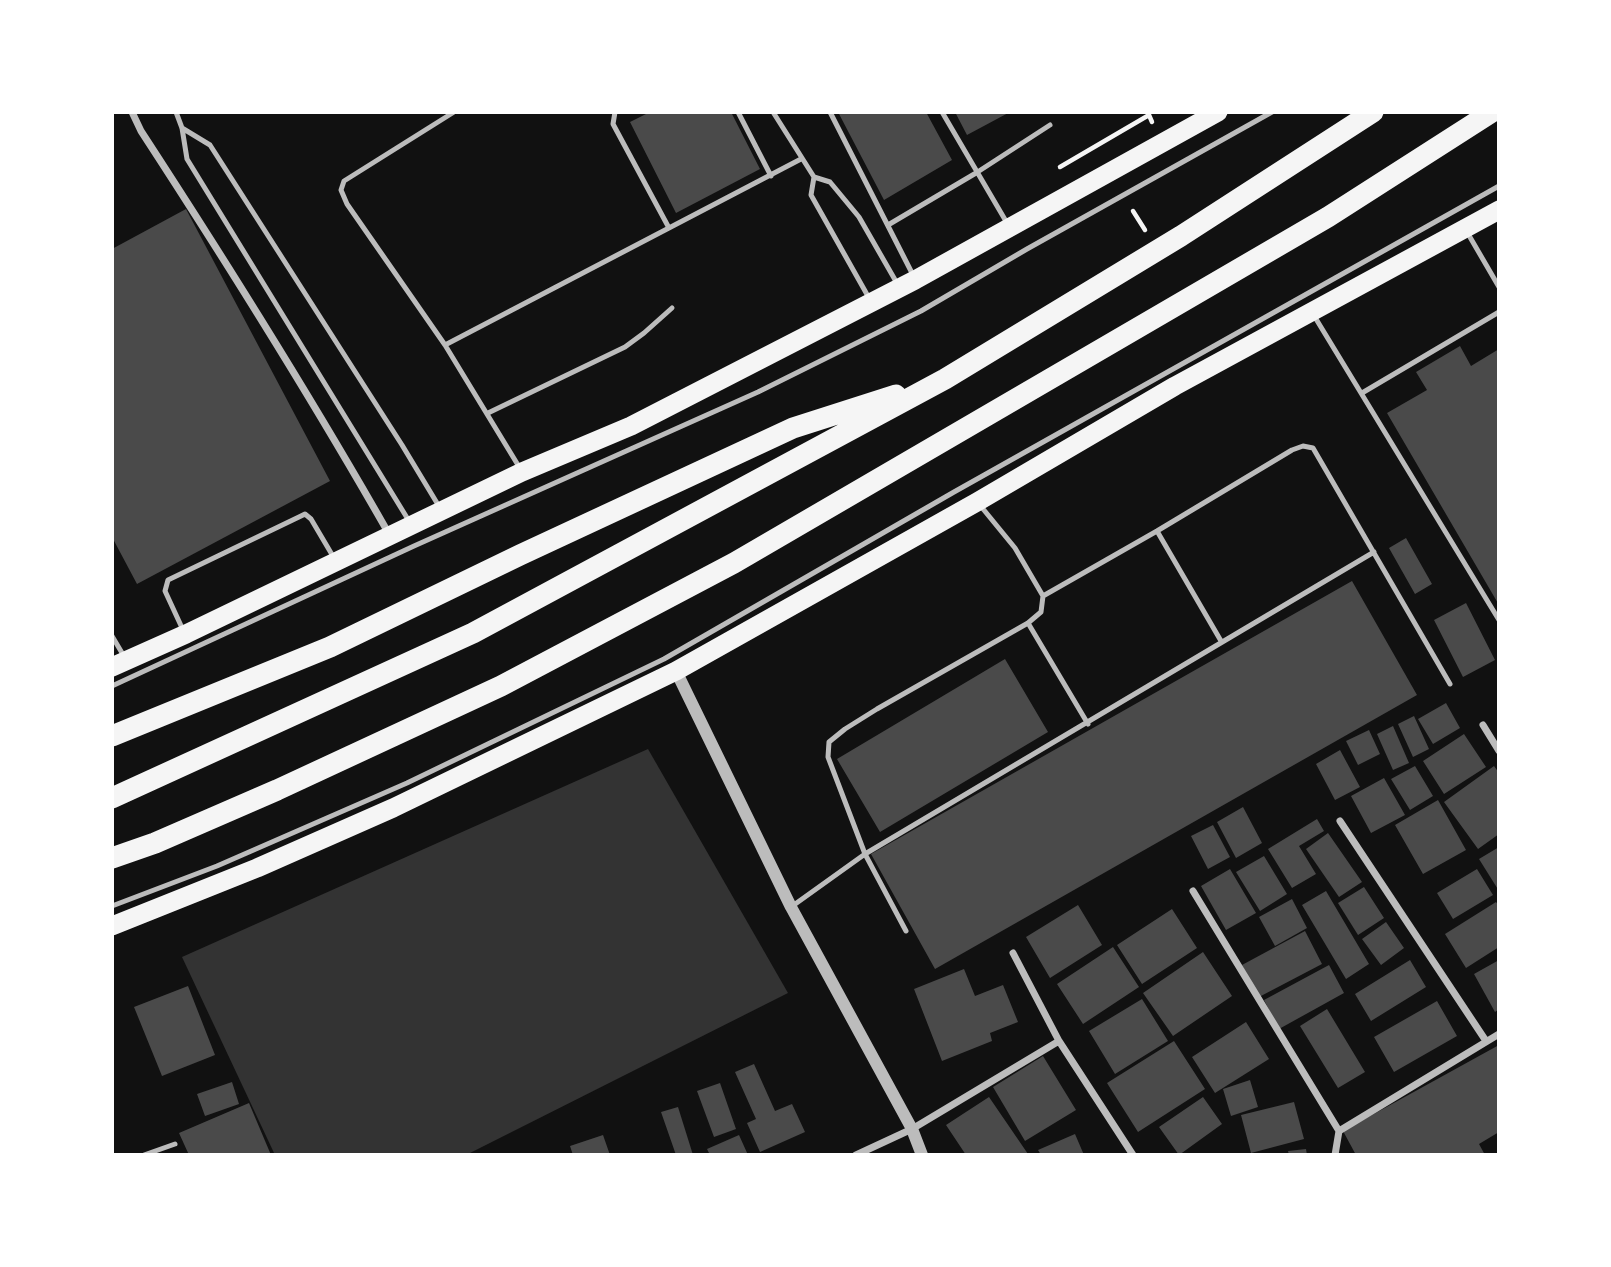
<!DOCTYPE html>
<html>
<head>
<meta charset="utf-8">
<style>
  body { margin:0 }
  #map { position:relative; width:1611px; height:1267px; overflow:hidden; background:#111; font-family:"Open Sans",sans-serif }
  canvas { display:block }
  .frame { position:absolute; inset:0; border:114px solid #fff; pointer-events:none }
</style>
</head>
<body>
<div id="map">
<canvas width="1611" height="1267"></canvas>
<div class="frame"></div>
</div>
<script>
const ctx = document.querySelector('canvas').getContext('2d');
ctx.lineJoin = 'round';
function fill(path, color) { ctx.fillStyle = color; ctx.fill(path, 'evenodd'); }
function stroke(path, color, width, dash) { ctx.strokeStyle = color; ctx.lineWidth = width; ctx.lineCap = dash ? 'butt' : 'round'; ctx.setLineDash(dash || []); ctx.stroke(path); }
const water = new Path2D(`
  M648,749l140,244 -322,162h-191l-93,-198z`);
const building = new Path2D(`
  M650,112h81l29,57 -84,44 -46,-91z
  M838,112h88l26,48 -68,40z
  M955,112h55l-43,23z
  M186,209l144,272 -193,103 -25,-47v-288z
  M1460,346l11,20 28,-17v256l-112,-192 40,-23 -11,-18z
  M1406,538l26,46 -17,10 -26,-46z
  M1352,581l65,114 -482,274 -64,-115z
  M1466,603l29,57 -32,17 -29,-57z
  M1005,659l43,73 -168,100 -43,-73z
  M1446,703l14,25 -27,16 -15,-25z
  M1414,716l15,33 -16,8 -15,-33z
  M1393,726l16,37 -16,7 -16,-36z
  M1369,730l11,24 -22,11 -12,-24z
  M1464,734l22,33 -42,27 -21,-33z
  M1340,750l20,37 -25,13 -19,-36z
  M1415,766l18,30 -23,14 -19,-31z
  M1494,766l5,7v61l-21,15 -34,-47z
  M1384,778l21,37 -34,18 -20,-37z
  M1438,800l28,50 -43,24 -28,-49z
  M1243,807l19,36 -26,15 -19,-36z
  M1317,819l7,12 -25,15 17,28 -24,14 -24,-39z
  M1213,825l17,32 -22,12 -17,-33z
  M1328,833l34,49 -23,15 -33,-48z
  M1499,847v44l-20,-32z
  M1264,856l23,38 -27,17 -24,-39z
  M1230,869l26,44 -30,17 -25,-44z
  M1477,869l16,26 -40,24 -16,-26z
  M1364,887l20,31 -26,17 -20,-32z
  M1326,891l43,73 -23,15 -44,-74z
  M1292,899l15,29 -32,18 -16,-29z
  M1496,902l3,4v41l-33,21 -21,-34z
  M1078,905l24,40 -52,33 -24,-41z
  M1172,909l25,39 -55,36 -25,-39z
  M1386,922l18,26 -23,17 -19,-26z
  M1305,931l17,33 -63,33 -17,-32z
  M1113,947l26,40 -56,37 -26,-40z
  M1203,952l29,44 -59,40 -30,-43z
  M1410,960l16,27 -55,34 -16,-27z
  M1499,960v49l-4,3 -21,-38z
  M1329,965l15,28 -65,36 -15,-29z
  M964,969l11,27 28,-11 15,37 -28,11 2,8 -50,20 -28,-72z
  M188,986l27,69 -53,21 -28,-69z
  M1142,999l26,42 -53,33 -26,-43z
  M1437,1001l20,35 -63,36 -20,-35z
  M1327,1009l38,63 -27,16 -38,-62z
  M1246,1022l23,37 -54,34 -23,-36z
  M1174,1041l31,48 -67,43 -31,-49z
  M1499,1045v87l-20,12 6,11h-129l-13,-24z
  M1043,1056l33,54 -51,31 -32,-54z
  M754,1064l21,47 17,-7 13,28 -45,20 -13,-29 9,-4 -21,-47z
  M1250,1080l8,27 -27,9 -8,-27z
  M232,1082l7,22 -34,12 -8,-22z
  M720,1083l16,46 -22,8 -17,-46z
  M989,1097l39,57 -2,1h-60l-20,-30z
  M1203,1097l19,27 -43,31 -20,-28z
  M1294,1102l10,37 -53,14 -10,-38z
  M249,1103l22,52h-82l-10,-22z
  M678,1107l15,48h-17l-15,-43z
  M1075,1134l9,21h-43l-3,-5z
  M603,1135l7,20h-37l-3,-9z
  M739,1135l9,20h-38l-3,-6z
  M1306,1149l1,6h-18l-1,-4z`);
const path = new Path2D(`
  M1060,167l89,-52 3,7
  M1133,211l12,19`);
const service = new Path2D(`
  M176,112l6,16 5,31 222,362
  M454,112l-110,69 -3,9 6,14 98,141 76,125
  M615,112l-2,12 56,104
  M738,112l33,64
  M773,112l41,65 16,5 29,35 39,68
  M830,112l84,165
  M942,112l65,111
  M182,128l28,17 192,300 38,63
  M814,177l-3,18 58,103
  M888,225l88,-52 74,-48
  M1467,232l32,55
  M1313,314l186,306
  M445,345l356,-186
  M1362,393l137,-81
  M488,413l137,-66 19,-14 28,-25
  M979,504l36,44 28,48
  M1157,531l64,110
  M1028,623l60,101
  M183,630l-18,-39 3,-11 133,-64 4,-2 6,5 23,39
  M112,636l13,22
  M112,686l302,-140 344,-154 163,-81 106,-62 245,-137
  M112,906l105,-40 190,-83 257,-124 290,-167 545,-306
  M791,907l74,-53 509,-302
  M906,931l-41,-77 -37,-97 1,-15 16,-13 32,-20 151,-86 13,-11 2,-16 114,-65 135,-81 11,-4 10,2 137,236
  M144,1155l31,-11`);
const minor = new Path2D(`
  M132,112l9,19c86,132 170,266 248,403
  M1483,725l16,26
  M1340,821l146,220
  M1193,891l146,240 -4,24
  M1013,953l46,88 74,114
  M1339,1131l160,-97
  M856,1155l56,-26 147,-88`);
const tertiary = new Path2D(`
  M676,671l115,236 121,222 10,26`);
const trunk = new Path2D(`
  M112,667l74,-33 336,-162 109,-46 284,-146 303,-168
  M112,926l145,-58 136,-60 283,-137 301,-169 198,-116 324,-176`);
const motorway = new Path2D(`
  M112,736l218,-89 190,-92 273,-127 103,-33
  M112,798l361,-165 472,-254 236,-143 192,-124
  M112,858l43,-15 122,-53 224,-104 233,-123 594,-346 164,-105`);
fill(water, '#333');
fill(building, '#4a4a4a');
stroke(path, '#f5f5f5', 4.5);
stroke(service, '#bcbcbc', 5);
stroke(minor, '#bcbcbc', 7);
stroke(tertiary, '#bcbcbc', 12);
stroke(trunk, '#f5f5f5', 19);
stroke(motorway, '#f5f5f5', 21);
</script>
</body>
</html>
